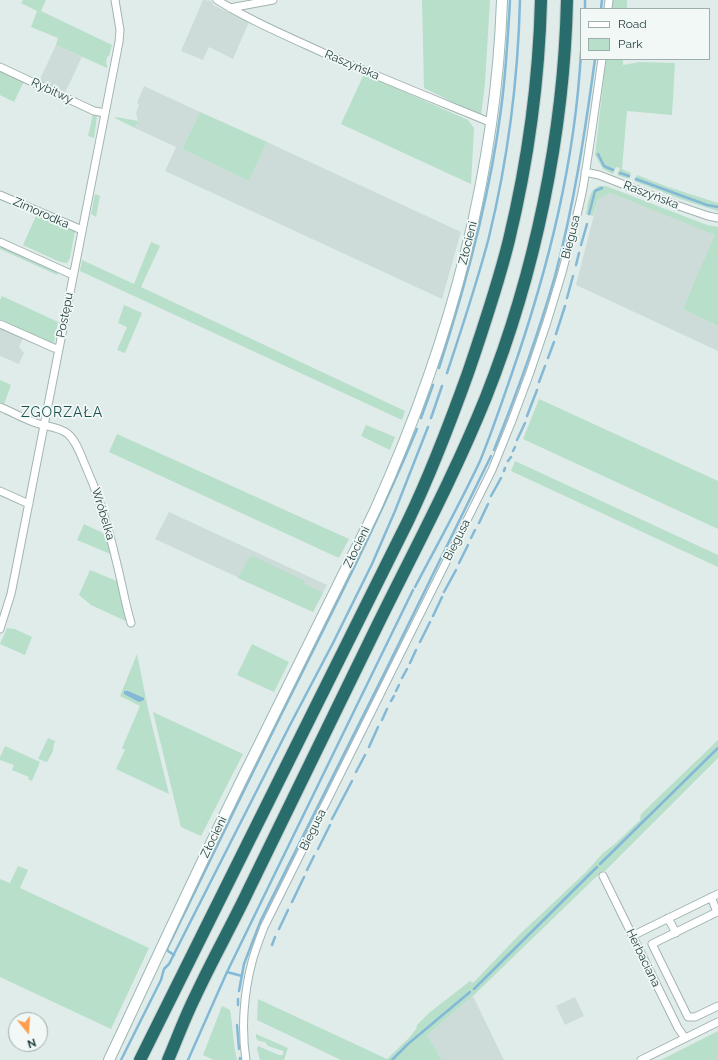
<!DOCTYPE html>
<html>
<head>
<meta charset="utf-8">
<style>
  body { margin:0 }
  #map { position:relative; width:718px; height:1060px; overflow:hidden; background:#e0ece9; font-family:Raleway,sans-serif }
  canvas { display:block }
  .legend { position:absolute; left:580px; top:8px; width:130px; height:52px; box-sizing:border-box; background:#f1f8f6; border:1px solid #9daeac; margin:0; padding:5px 7px; list-style:none; font-size:12px; color:#1f3e3c }
  .legend li { display:flex; align-items:center; gap:8px; height:20px }
  .legend b { width:20px; border:1px solid #9daeac }
  .north { position:absolute; left:8px; top:1012px; width:40px; height:40px; box-sizing:border-box; background:#f1f8f6; border:1px solid #9daeac; border-radius:50%; rotate:162deg; font-size:11px; font-weight:700; line-height:16px; text-align:center; color:#1f3e3c }
  .north::after { content:''; display:block; margin:auto; width:14px; height:18px; background:#fd9d4d; clip-path:polygon(50% 0,100% 100%,50% 72%,0 100%) }
</style>
</head>
<body>
<div id="map">
<canvas width="718" height="1060"></canvas>
<ul class="legend">
<li><b style="height:5px;background:#fff"></b>Road</li>
<li><b style="height:11px;background:#b7dfca"></b>Park</li>
</ul>
<div class="north">N</div>
</div>
<script>
const ctx = document.querySelector('canvas').getContext('2d');
ctx.lineJoin = 'round';
function fill(path, color) { ctx.fillStyle = color; ctx.fill(path, 'evenodd'); }
function stroke(path, color, width, dash) { ctx.strokeStyle = color; ctx.lineWidth = width; ctx.lineCap = dash ? 'butt' : 'round'; ctx.setLineDash(dash || []); ctx.stroke(path); }
function label(font, color, halo, rows, align = 'center') {
  ctx.font = font + ' Raleway,sans-serif'; ctx.lineWidth = 3.5; ctx.setLineDash([]); ctx.textBaseline = 'middle'; ctx.strokeStyle = halo; ctx.fillStyle = color; for (const [text, x, y, turn = 0] of rows) {
    ctx.save(); ctx.translate(x, y); ctx.rotate((+turn || 0) * Math.PI / 180); ctx.textAlign = isNaN(turn) ? turn : align; if (halo) ctx.strokeText(text, 0, 0); ctx.fillText(text, 0, 0); ctx.restore();
  }
}
const built = new Path2D(`
  M203,0l9,1 1,4 36,17 -16,37 -24,-12 -6,13 -22,-9z
  M56,45l26,12 -17,36 -26,-12z
  M144,86l56,26 -18,37 67,32 18,-39 194,90 -19,67 -277,-128 11,-24 -41,-19 3,-7 -2,-8 3,-9 -2,-1z
  M610,193l106,42 -24,52 -9,22 35,17v25l-142,-66 22,-86z
  M0,328l23,10 -4,9 5,6 -5,11 -19,-8z
  M169,512l158,73 -14,27 -158,-73z
  M473,996l31,64h-62l-15,-25z
  M575,997l9,19 -19,9 -9,-19z`);
const green = new Path2D(`
  M23,0h23l-5,11 71,34 -3,11 -2,1 -1,6 1,2v3l-51,-23 2,-7 -27,-11 6,-16 -16,-8z
  M422,0h68l-5,83 -4,33 -57,-28z
  M613,0h14v9h-15z
  M606,59h17v6l17,-3 35,1 -3,52 -45,-4 -5,58 9,4 -2,6 -12,-4 3,-7 -4,-1 -3,7 -10,-5 -8,-14z
  M0,71l24,10 -10,21 -14,-7z
  M364,74l104,46 6,8 -3,56 -130,-60z
  M200,112l67,30 -18,39 -67,-32z
  M93,114l4,2 -3,22 -6,-2z
  M116,117l22,4 -3,7 -20,-10z
  M637,175l31,12 50,16v8l-35,-11 -49,-19z
  M599,186h7l101,39 11,2v99l-35,-17 9,-22 23,-52 -105,-42 -12,6 -5,17 -7,-2c2,-10 2,-23 13,-28z
  M95,194l5,2 -4,21 -5,-3z
  M37,214l38,17 -5,27 -3,5 -7,-1 -37,-17z
  M151,242l9,4 -19,41 264,124 -3,9 -322,-149 2,-11 52,24z
  M0,245l58,27 -1,3 -57,-26z
  M2,296l56,26 -4,21 -6,-1 -48,-23v-19z
  M124,305l18,8 -17,40 -8,-3 10,-23 -9,-4z
  M0,380l11,5 -7,19 -4,-2z
  M539,399l179,82v48l-195,-90z
  M366,425l29,12 -5,13 -29,-14z
  M117,434l232,105 -10,19 -230,-106z
  M515,461l203,94v12l-207,-96z
  M84,524l23,11 6,20 -36,-15z
  M253,556l52,25 -2,2 20,10 -10,19 -75,-34 11,-20z
  M90,570l29,12 9,40 -37,-17 -12,-10z
  M7,628l8,1 17,8 -7,18 -25,-11z
  M252,644l37,18 -15,30 -37,-17z
  M137,654l11,55 21,85 -53,-25 9,-19 -3,-2 18,-42 -20,-10z
  M153,712l90,42 -42,82 -20,-9z
  M48,738l7,3 -2,7v3l-6,11 -9,-3z
  M718,740v18l-112,112 -10,7 -123,119 -46,39 15,25h-101l-84,-40 1,-21 129,60 22,-21 7,-9 1,-4 12,-12 41,-32 3,2 47,-49 66,-62 17,-19 13,-10 24,-23 1,-6z
  M5,746l35,16 -8,19 -4,-2 1,-2 -17,-7 2,-5 -14,-5v-3z
  M18,866l10,4 -8,18 129,60 -38,81 -111,-52v-98l10,4z
  M222,1006l8,4c3,17 3,33 7,50h-23l-11,-5z
  M718,1031v29h-57z
  M256,1034l32,14 -4,12h-24l-3,-11 1,-3 21,9h4v-4l-15,-5 -3,-4 -6,-1 -3,-3z`);
const water = new Path2D(`
  M124,691h4l16,7v2l-5,2 -15,-8z`);
const stream = new Path2D(`
  M585,9v-9
  M601,9l1,-9
  M598,154l6,12 9,4
  M620,173l9,3
  M636,179l71,26 11,2
  M589,214l6,-23 7,-3
  M581,245l6,-21
  M576,265l3,-12
  M567,298l6,-22
  M556,334l9,-28
  M548,358l6,-16
  M439,368c27,-84 51,-171 62,-259 5,-36 7,-73 9,-109
  M447,373c15,-45 30,-90 42,-136 19,-78 29,-157 31,-237
  M539,382l6,-16
  M527,416l10,-26
  M421,418l12,-33
  M431,418l11,-32
  M517,440l8,-17
  M494,450c23,-57 44,-115 61,-174 19,-71 30,-144 40,-217
  M513,451l2,-4
  M508,461l3,-4
  M504,471l1,-3
  M491,496l10,-18
  M479,523l9,-19
  M471,538l4,-8
  M459,563l9,-18
  M415,587c22,-42 45,-83 65,-126 12,-29 22,-59 32,-88 36,-104 63,-210 69,-321
  M444,592l12,-22
  M433,616l9,-19
  M420,642l10,-20
  M410,663l6,-13
  M402,678l5,-9
  M396,691l3,-6
  M391,701l3,-5
  M382,720l5,-11
  M369,747l9,-20
  M356,772l9,-17
  M332,819l20,-38
  M318,849l12,-24
  M600,864l118,-116
  M307,870l7,-14
  M292,902l12,-25
  M279,929l9,-19
  M272,945l3,-8
  M174,955l-6,-4 -1,-2c42,-86 83,-172 126,-258 43,-87 87,-173 124,-262
  M227,972l186,-382
  M474,989l123,-122
  M239,991l5,-27 17,-44 124,-248 106,-216
  M238,1005v-6
  M237,1025l2,24
  M240,1058v2
  M121,1060l40,-80 3,-11 5,-5 121,-239 43,-82 39,-79 23,-53 33,-84
  M188,1060l39,-88 15,4
  M392,1060l16,-16 62,-52`);
const street = new Path2D(`
  M217,0c34,21 72,37 109,54 55,24 110,46 166,69
  M230,8l43,-8
  M608,9l1,-9
  M0,67l94,44 11,2
  M585,172l14,3 80,31 29,10 10,2
  M0,195l82,35
  M0,242l73,33
  M0,324l54,24 5,1
  M0,407c12,5 24,12 36,16 11,4 22,3 32,11 7,6 11,16 15,26 15,33 26,68 34,104 5,20 8,39 14,59
  M0,491l29,13
  M0,629l11,-35 4,-20 104,-532 1,-12 -5,-30
  M603,876l75,152 7,10
  M711,897l6,15 -65,32 36,73h7l23,-11
  M668,918l8,15
  M632,936l86,-42
  M246,1060c-5,-32 -2,-68 6,-98 3,-12 8,-24 12,-35l228,-457c27,-64 50,-128 69,-194 8,-29 16,-58 22,-88 7,-43 13,-86 19,-129
  M641,1060l77,-38`);
const secondary = new Path2D(`
  M109,1060c48,-102 95,-205 145,-305 28,-57 56,-113 84,-170 12,-25 26,-51 38,-77 72,-160 120,-332 126,-508`);
const highway = new Path2D(`
  M140,1060l268,-539c23,-48 42,-98 60,-148 15,-44 30,-88 41,-133 19,-79 30,-159 32,-240
  M168,1060c9,-21 17,-43 27,-63 17,-37 37,-72 54,-108 44,-89 87,-179 131,-269 36,-73 75,-146 106,-223 49,-124 78,-263 81,-397`);
const streetNames = [
  ["Raszyńska",352,65,23],
  ["Rybitwy",52,91,25],
  ["Raszyńska",651,195,21],
  ["Zimorodka",41,213,24],
  ["Biegusa",571,237,-76],
  ["Złocieni",468,243,-76],
  ["Postępu",65,315,-79],
  ["Wróbelka",103,514,73],
  ["Biegusa",457,540,-63],
  ["Złocieni",357,547,-64],
  ["Biegusa",313,830,-64],
  ["Złocieni",214,837,-64],
  ["Herbaciana",643,958,64]
];
const quarterNames = [
  ["ZGORZAŁA",62,413]
];
fill(built, '#cedcd9');
fill(green, '#b7dfca');
fill(water, '#83b8d6');
stroke(stream, '#83b8d6', 2.5);
stroke(street, '#a2b4b2', 9);
stroke(secondary, '#9db9b5', 12);
stroke(highway, '#c0c9c8', 14);
stroke(street, '#fff', 7);
stroke(secondary, '#fff', 10);
stroke(highway, '#296c6c', 12);
label('12px', '#1f3e3c', '#f1f8f6', streetNames);
ctx.letterSpacing = '1px';
label('14px', '#1a5150', '#f1f8f6', quarterNames);
ctx.letterSpacing = '0px';
</script>
</body>
</html>
